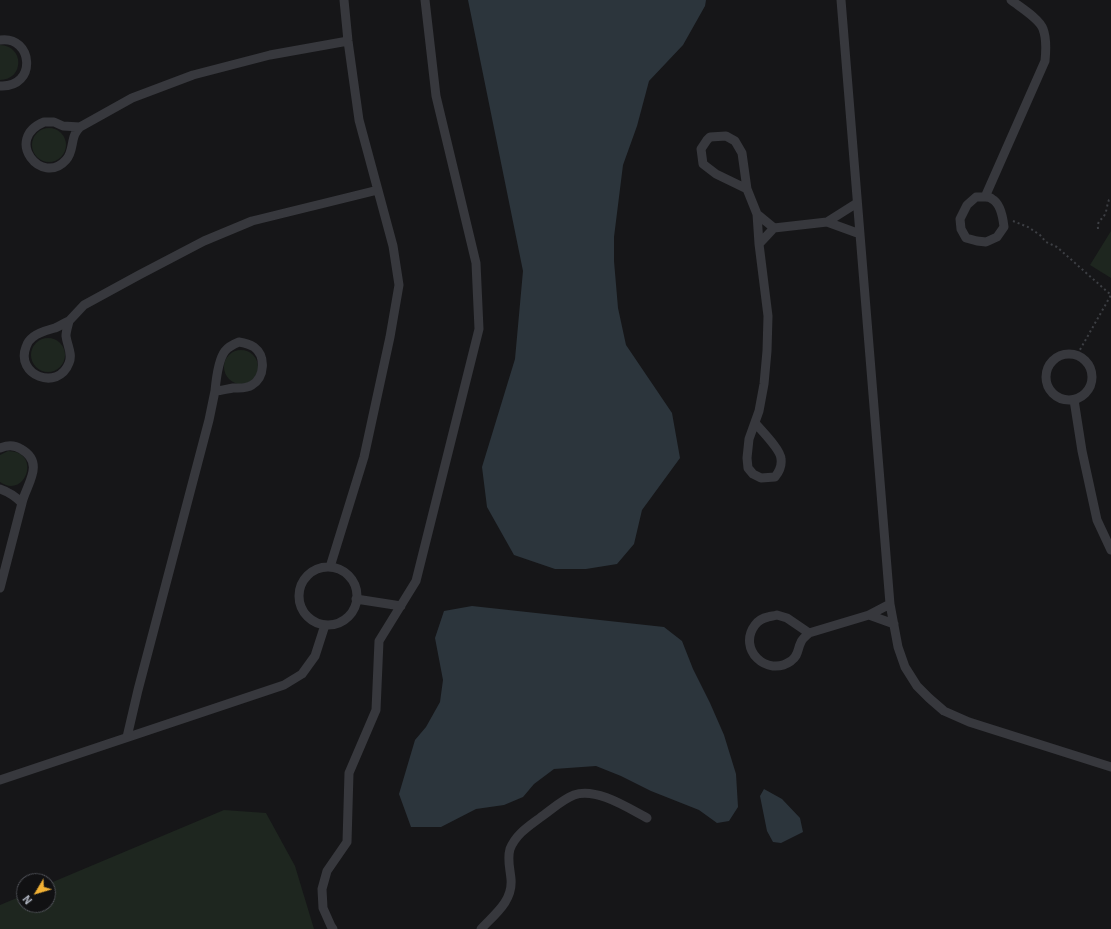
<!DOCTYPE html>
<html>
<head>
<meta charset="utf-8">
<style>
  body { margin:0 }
  #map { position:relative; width:1111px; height:929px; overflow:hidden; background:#161618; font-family:"IBM Plex Sans",sans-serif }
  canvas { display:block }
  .north { position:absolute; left:16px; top:873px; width:40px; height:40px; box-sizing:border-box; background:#111113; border:1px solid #4d4f55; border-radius:50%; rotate:232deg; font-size:11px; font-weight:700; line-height:16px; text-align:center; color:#a8adb8 }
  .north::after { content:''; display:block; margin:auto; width:14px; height:18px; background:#f2b134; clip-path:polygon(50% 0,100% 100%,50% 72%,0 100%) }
</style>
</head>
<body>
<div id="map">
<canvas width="1111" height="929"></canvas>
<div class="north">N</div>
</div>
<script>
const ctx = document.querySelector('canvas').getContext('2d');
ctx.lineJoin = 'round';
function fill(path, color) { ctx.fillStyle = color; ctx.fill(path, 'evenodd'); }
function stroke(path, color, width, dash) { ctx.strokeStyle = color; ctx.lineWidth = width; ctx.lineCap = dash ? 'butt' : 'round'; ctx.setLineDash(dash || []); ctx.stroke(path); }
const green = new Path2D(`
  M0,45c25,1 24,35 0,35z
  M32 145a17 17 0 1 1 34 0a17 17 0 1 1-34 0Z
  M1111,231v47l-21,-13z
  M31 355a17 17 0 1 1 34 0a17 17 0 1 1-34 0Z
  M224 367a17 17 0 1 1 34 0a17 17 0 1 1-34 0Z
  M8,451c34,0 18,49 -8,31v-27z
  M224,810l42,3 29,53 19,63h-314v-24l24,-10v10h24v-21z`);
const water = new Path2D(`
  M468,0h238l-1,6 -22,39 -34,36 -12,45 -14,39 -9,72v24l4,47 8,37 46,68 8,45 -38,52 -8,34 -17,20 -31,5h-31l-41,-14 -27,-48 -5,-40 33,-108 8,-88z
  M472,606l192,21 18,14 11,28 17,34 14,32 12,39 2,33 -9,14 -12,2 -18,-13 -48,-19 -30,-15 -25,-10 -42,3 -20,15 -11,13 -19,8 -28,4 -35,18h-30l-12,-33 16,-54 11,-13 14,-25 3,-22 -8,-42 9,-27z
  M764,789l18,10 18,19 3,14 -22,11 -8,-1 -6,-11 -7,-35z`);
const path = new Path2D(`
  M1013,221l15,6 12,8 6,7 11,5 54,48 -34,60
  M1098,229c-1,-10 4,-8 7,-15 2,-4 2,-10 4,-14h2`);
const street = new Path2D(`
  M841,0l49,604 8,43 7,20 12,19 12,12 15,13 25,11 142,45
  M0,40c33,-5 38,48 0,46
  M44,122h10l9,4 17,1c-2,2 -4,5 -5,7 -4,9 -2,19 -9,26 -24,27 -63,-21 -22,-38z
  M80,127l52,-29 61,-23 77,-20 78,-14
  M747,189l-31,-15 -13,-10 -2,-15 6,-9 3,-3 16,-1 9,5 7,12 5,36 10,25 2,30 9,72 -1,35 -3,33 -5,27 -10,28 -2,19 1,10 5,6 8,4 14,-1c4,-5 7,-11 6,-18 0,-9 -20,-29 -26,-36
  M985,197c3,0 5,0 7,2 8,4 11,19 12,28l-7,10 -11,5 -9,-1 -11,-3 -5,-9 -1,-10 7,-14 9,-8h9l60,-136c1,-10 2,-22 -2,-32 -3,-10 -23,-22 -32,-29
  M757,214l17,14
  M827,222l33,12
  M759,244l15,-16 53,-6 30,-19
  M69,321l15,-16 55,-30 65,-34 48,-20 126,-31
  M69,321c-1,5 -3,10 -3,15 1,9 7,18 3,27 -11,29 -54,12 -43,-16 1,-4 3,-7 7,-10 6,-5 15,-7 22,-9 5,-2 9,-5 14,-7z
  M239,342c6,1 10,2 15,5 12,9 11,30 -2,38 -6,4 -12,3 -19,3 -6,1 -12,3 -18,3 1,-11 3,-31 10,-40 4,-5 9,-7 14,-9z
  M1046 377a23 23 0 1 1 46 0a23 23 0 1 1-46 0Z
  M1074,400l8,51 15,69 14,30
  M0,448c7,-3 15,-3 21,1 25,14 5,36 1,54 -7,-7 -13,-11 -22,-14
  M330,567l34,-110 26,-120 9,-52 -6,-39 -34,-126 -11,-79 -4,-41
  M299 596a29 29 0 1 1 58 0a29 29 0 1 1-58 0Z
  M0,588l22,-85
  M356,599l45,7
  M777,615l10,3 22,15c-3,3 -7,6 -8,9 -4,8 -2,13 -10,19 -24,17 -54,-12 -36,-36 3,-4 8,-7 13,-8 3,-1 6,-1 9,-2z
  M869,615l25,9
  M809,633l60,-18 21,-11
  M127,737l11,-47 71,-270 6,-29
  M0,780l284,-95 18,-11 13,-18 10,-31
  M333,929l-2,-3 -8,-18 -1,-19 5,-18 20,-29 2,-69 27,-63 3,-69 37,-60 63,-252 -3,-66 -40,-167 -11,-96
  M481,929c14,-15 32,-28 30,-50 -1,-11 -4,-20 -1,-30 6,-15 19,-23 31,-32 10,-7 22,-18 33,-22 22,-8 54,13 73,23`);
fill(green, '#1e261f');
fill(water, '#2c353c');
stroke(path, '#3d3f44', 2, [2, 3]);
stroke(street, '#37383d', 9);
</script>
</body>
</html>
